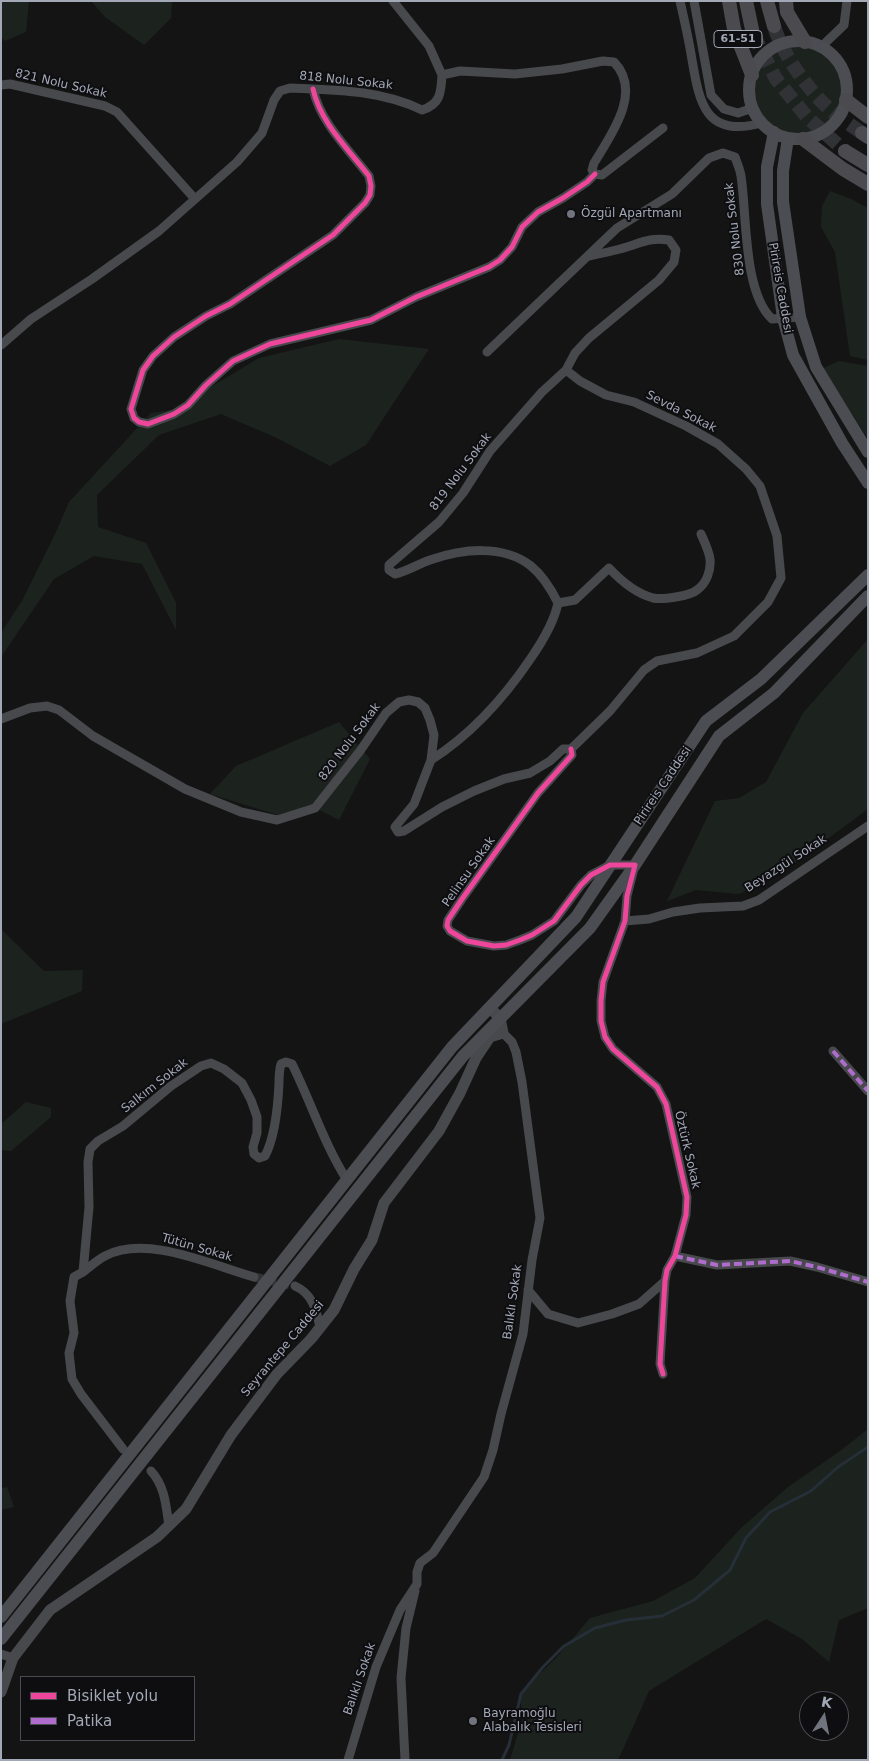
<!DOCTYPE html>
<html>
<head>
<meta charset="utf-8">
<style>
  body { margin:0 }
  #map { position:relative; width:869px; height:1761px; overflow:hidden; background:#141414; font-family:"DejaVu Sans",sans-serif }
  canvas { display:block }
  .frame { position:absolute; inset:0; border:2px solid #a3a8b7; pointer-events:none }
  .legend { position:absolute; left:20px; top:1676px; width:175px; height:65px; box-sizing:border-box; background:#0e0e10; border:1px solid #4a4c53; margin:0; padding:6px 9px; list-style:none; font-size:15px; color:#a3a8b7 }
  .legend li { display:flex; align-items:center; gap:10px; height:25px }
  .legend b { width:25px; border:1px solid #4a4c53 }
  .north { position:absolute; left:799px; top:1691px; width:50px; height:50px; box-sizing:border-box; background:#0e0e10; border:1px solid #4a4c53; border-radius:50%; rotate:11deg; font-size:14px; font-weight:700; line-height:20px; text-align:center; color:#a3a8b7 }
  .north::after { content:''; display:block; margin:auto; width:18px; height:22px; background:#71747e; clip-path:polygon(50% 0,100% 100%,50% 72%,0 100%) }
</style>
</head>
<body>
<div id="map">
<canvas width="869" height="1761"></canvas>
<div class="frame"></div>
<ul class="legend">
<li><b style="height:6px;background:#ed469a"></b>Bisiklet yolu</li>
<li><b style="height:6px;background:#b06ccc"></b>Patika</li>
</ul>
<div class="north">K</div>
</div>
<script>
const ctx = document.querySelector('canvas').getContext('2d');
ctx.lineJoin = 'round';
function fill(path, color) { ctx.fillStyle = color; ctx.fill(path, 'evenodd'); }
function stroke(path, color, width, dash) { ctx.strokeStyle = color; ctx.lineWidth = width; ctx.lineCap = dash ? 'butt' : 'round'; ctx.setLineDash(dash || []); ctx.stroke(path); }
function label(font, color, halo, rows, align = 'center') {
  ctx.font = font + ' "DejaVu Sans",sans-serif'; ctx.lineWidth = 4; ctx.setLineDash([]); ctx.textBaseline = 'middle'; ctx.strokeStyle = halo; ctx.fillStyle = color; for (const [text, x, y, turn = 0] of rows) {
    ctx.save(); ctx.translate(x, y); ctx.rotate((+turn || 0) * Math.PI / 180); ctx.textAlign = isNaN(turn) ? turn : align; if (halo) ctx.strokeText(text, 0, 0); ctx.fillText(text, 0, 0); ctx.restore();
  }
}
const green = new Path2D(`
  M1,1h28l-3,31 -21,9 -4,-4z
  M91,1h81l-1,17 -27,27 -39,-28z
  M753 90a45 45 0 1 1 90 0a45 45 0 1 1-90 0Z
  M830,191l21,8 17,9v152l-18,-4 -15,-104 -14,-25 1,-21z
  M339,339l90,10 -63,96 -36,21 -53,-28 -56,-24 -62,21 -62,60 1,32 48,16 30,60v27l-34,-66 -48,-8 -40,23 -53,78v-24l22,-34 33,-67 13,-30 82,-89 21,-3 87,-52z
  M839,361l29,5v73l-45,-71z
  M868,639v170l-81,60 -48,25 -43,-4 -29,11 48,-100 24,-3 27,-16 37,-69z
  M339,722l31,37 -31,61 -29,-15 -32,10 -68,-21 26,-28z
  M1,929l43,42 39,-1 -1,21 -81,33z
  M26,1102l25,6v9l-40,34 -10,-1v-26z
  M868,1429v179l-29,12 -10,42 -27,-23 -36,-20 -117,72 -29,65 -3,4h-107l13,-43 -4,-23 37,-36 34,-40 63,-17 42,-23 46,-50 47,-41 52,-36z
  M7,1487l7,20 -13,3v-22z`);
const stream = new Path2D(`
  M502,1760l7,-15 12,-51 22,-27 21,-21 31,-18 31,-8 36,-4 32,-16 36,-30 16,-32 24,-26 41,-21 27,-24 30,-20`);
const minorTunnel = new Path2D(`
  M254,1277l41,9`);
const primaryTunnel = new Path2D(`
  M774,26c7,25 32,61 51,79 10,10 25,19 37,28
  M753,34l23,45 31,38 38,34`);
const minor = new Path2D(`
  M393,1l36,45 13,29
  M680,1c4,18 8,35 11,53 8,46 12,85 71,69
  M694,1l17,94 13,14 14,4 15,-5
  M821,47l23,-22 3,-24
  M1,85l9,-1 95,22 12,6 78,87
  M313,89c7,33 36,61 56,87l2,10 -1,9 -5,8 -32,32 -103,69 -24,12 -32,21 -21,19 -10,14 -12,39 3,9 5,4 9,2 26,-10 14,-9 18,-20 27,-24 37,-17 101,-24 45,-23 73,-30 11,-7 12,-13 10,-20 16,-15 25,-14 24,-16 8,-8
  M595,174l7,1 61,-47
  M1,345l30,-26 61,-40 67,-48 78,-69 25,-29 12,-33 6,-9 10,-3c45,2 91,2 132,22 19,-6 19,-18 20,-35l18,-4 55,3 47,-5 41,-8 11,1c29,30 -3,73 -20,101l-2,7 3,4
  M487,352l130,-124 55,-34 37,-36 14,-5 12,4c2,6 5,12 6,19 6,38 2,116 31,143l28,-2
  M566,370l14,11 26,14 28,7 52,24 32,18 28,25 14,17 17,50 4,42 -13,24 -34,34 -37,17 -40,8 -13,9 -34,41 -39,38
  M558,603l17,-3 34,-32c12,13 26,25 44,30 9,2 37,-2 44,-8 10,-7 14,-20 13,-31 -1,-8 -6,-18 -9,-25
  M1,719l29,-11 17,-2 12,4 34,26 92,53 56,23 36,8 38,-12 45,-57 26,-38 13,-11 10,-2 9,2 7,6 5,12 4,15 -3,25 -17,44 -19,23 3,5 6,-1 38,-24 32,-16 30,-12 26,-6 20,-12 13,-12h8
  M571,749l1,6 -34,38 -76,106 -14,21 -1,6 3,5 17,10 27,5 12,-1 14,-5 12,-5 22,-14 27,-36 10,-10 19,-10h25l-8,31 -2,25 -22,61 -2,19v20l4,16 8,12 44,38 9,17 21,93 -1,18 -11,41 -8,14 -2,11 -5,83 3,10
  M431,760c41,-26 73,-62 100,-102 11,-16 23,-35 27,-55 -6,-12 -16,-28 -27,-37 -28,-22 -69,-17 -101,-6 -12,4 -22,11 -35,14l-6,-4v-5l50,-43 24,-29 27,-42 52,-59 24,-22 9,-17 14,-15 70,-58 15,-18 2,-12 -7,-10c-22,-3 -29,4 -49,9 -11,3 -21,5 -31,7
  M625,921l24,-2 24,-7 27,-4 43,-2 16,-6 109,-74
  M833,1051l35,40
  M675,1256l42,9 73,-4 27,6 51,15
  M83,1272l-9,5 -4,24 4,32 -5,20 3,26 9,15 42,55
  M254,1277c-43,-12 -107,-43 -149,-21 -8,4 -15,11 -22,16l6,-65 -1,-45 2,-13 8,-8 25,-15 48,-40 30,-20 10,-3 13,6 18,14 9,17 6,17v16l-4,14 1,7 5,4 6,-2c10,-19 13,-51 14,-73 0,-7 0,-12 2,-19l5,-2 6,2c19,38 32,80 55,116
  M295,1286c18,8 21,24 25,41
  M528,1290l20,24 30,9 34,-9 27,-10 26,-23
  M151,1471c14,15 15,35 18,55
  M1,1654l12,4
  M348,1760l28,-93 24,-57 17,-26v-12l3,-9 13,-10 51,-76 9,-27 8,-36 22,-80 9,-74 8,-42 -18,-136 -6,-30 -4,-10 -9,-9
  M405,1760l-4,-82 5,-50 9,-37`);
const tertiary = new Path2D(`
  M1,1692l12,-34 37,-48 107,-73 29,-28 45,-74 46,-61 34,-35 23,-29 20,-41 18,-29 12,-37 55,-72 21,-38 16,-35 14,-21 13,-4 -3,-15 -10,-10`);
const secondary = new Path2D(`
  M749 90a49 49 0 1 1 98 0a49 49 0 1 1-98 0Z
  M774,132l-7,35v37l16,114 10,37 49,88 26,40
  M788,138l-5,33v31l17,115 16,50 52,85
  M1,1617l451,-570 124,-130 130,-196 55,-42 107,-104
  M1,1639l462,-583 127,-128 45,-63 84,-129 55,-43 94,-97`);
const primary = new Path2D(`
  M729,1l5,28 18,46
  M746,1l7,33
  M767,1l7,25
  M786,1l1,11 18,30
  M846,100l22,17
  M862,133l6,4
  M803,139l40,30 25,15
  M845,151l23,14`);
const quiet = new Path2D(`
  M833,1051l35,40
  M675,1256l42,9 73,-4 27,6 51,15`);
const cycleway = new Path2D(`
  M313,89c7,33 36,61 56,87l2,10 -1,9 -5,8 -32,32 -103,69 -24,12 -32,21 -21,19 -10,14 -12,39 3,9 5,4 9,2 26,-10 14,-9 18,-20 27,-24 37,-17 101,-24 45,-23 73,-30 11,-7 12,-13 10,-20 16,-15 25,-14 24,-16 8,-8
  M571,749l1,6 -34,38 -76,106 -14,21 -1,6 3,5 17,10 27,5 12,-1 14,-5 12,-5 22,-14 27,-36 10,-10 19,-10h25l-8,31 -2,25 -22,61 -2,19v20l4,16 8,12 44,38 9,17 21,93 -1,18 -11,41 -8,14 -2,11 -5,83 3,10`);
const markers = [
  [571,214,5,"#71747e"],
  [473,1721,5,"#71747e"]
];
const shields = [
  [738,39,48]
];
const shieldNames = [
  ["61-51",738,39]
];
const streetNames = [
  ["818 Nolu Sokak",346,81,6],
  ["821 Nolu Sokak",61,84,13],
  ["830 Nolu Sokak",735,229,-97],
  ["Pirireis Caddesi",780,288,80],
  ["Sevda Sokak",681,412,27],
  ["819 Nolu Sokak",461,472,-53],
  ["820 Nolu Sokak",350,742,-53],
  ["Pirireis Caddesi",663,786,-56],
  ["Beyazgül Sokak",786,864,-33],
  ["Pelinsu Sokak",469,872,-55],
  ["Salkım Sokak",155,1086,-38],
  ["Öztürk Sokak",687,1150,77],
  ["Tütün Sokak",197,1248,16],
  ["Balıklı Sokak",513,1302,-82],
  ["Seyrantepe Caddesi",283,1349,-50],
  ["Balıklı Sokak",360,1679,-71]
];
const poiNames = [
  ["Özgül Apartmanı",581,214],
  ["Bayramoğlu",483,1714],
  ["Alabalık Tesisleri",483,1728]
];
fill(green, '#1c231e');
stroke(stream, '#262e37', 3);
stroke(minorTunnel, '#313235', 9, [9, 4.5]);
stroke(primaryTunnel, '#313235', 14, [14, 7]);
stroke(minor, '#48494d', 9);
stroke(tertiary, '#48494d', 11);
stroke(secondary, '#4c4d52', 12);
stroke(primary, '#4b4b4f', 14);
stroke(quiet, '#b06ccc', 4, [8, 4]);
stroke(cycleway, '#ed469a', 5);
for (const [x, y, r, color] of markers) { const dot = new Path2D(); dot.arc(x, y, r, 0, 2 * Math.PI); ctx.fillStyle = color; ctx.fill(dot); stroke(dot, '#0e0e10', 2); }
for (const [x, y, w] of shields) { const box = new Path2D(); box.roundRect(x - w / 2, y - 8.5, w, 17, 4); ctx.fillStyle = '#0e0e10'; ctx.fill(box); stroke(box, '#a3a8b7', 1); }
label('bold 11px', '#a3a8b7', null, shieldNames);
label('12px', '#a3a8b7', '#0e0e10', streetNames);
label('12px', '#a3a8b7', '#0e0e10', poiNames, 'left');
</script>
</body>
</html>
